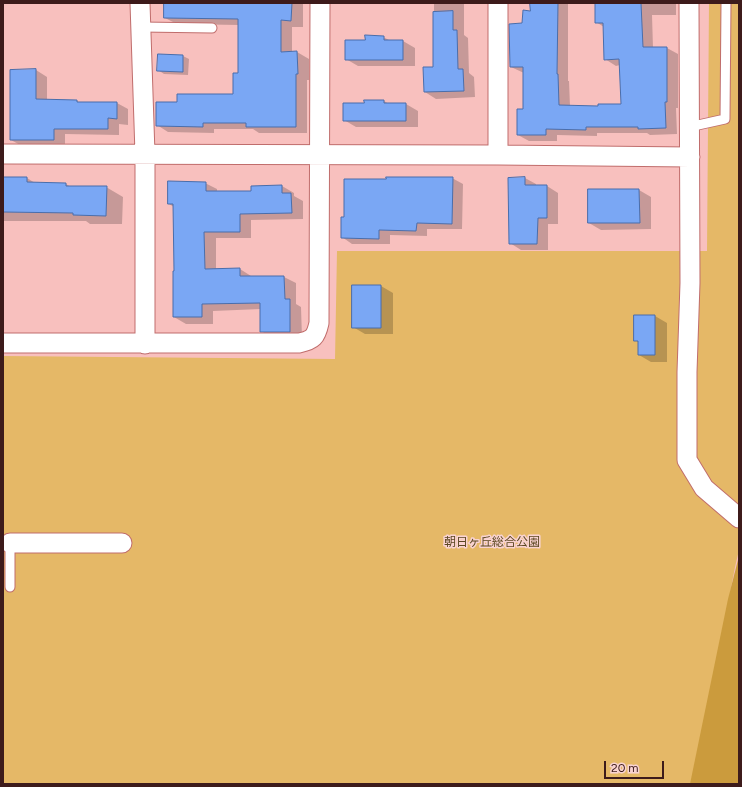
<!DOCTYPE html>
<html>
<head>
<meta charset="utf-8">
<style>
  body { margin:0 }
  #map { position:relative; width:742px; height:787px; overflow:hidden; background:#f8c0be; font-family:Figtree,sans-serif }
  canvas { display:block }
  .frame { position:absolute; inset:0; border:4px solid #3d1b1b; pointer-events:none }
  .scale { position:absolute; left:604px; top:761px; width:60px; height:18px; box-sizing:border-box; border:2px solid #3d1b1b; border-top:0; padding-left:5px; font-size:12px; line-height:14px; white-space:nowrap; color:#3d1b1b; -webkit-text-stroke:3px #f9d3d1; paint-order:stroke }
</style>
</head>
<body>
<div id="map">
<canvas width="742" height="787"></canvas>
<div class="frame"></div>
<div class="scale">20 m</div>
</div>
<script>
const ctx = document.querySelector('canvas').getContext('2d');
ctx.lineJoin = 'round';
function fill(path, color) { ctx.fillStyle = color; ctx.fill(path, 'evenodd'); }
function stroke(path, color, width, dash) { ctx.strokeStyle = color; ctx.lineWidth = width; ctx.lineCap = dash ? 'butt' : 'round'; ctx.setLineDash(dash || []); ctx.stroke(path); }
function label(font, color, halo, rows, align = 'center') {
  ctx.font = font + ' Figtree,"Noto Sans JP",sans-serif'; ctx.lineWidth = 3; ctx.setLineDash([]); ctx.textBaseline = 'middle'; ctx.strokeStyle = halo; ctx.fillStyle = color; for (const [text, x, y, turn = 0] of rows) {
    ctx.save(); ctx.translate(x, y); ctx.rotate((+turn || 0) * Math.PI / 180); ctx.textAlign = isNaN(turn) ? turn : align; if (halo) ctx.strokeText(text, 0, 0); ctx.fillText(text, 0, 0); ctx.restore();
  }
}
const green = new Path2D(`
  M709,3h30v547l-4,17 -41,217h-691v-428l332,3 2,-108h370z`);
const forest = new Path2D(`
  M739,556v228h-49l38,-185z`);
const shadow = new Path2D(`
  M166,3h135l2,1v23h-11v25h5l12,7v21h-2v53h-48l-6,-4h-39v4l-46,-1 -11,-7 21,-22 56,-8 5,-21v-49l-62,-1 -12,-6z
  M434,3h30v32l4,3 1,35 5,4 1,20 -39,2 -11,-7 9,-24z
  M531,3h37v78h1l1,25 29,1 23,-2 -2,-40 -4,1 -11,-7 -1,-32 -8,-5v-19h80v12h-24l1,33h14l11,6v54h-2l1,26 -27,1 -3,-2h-50v3l-40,-1v6h-28l-11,-6 6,-25v-37l-13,-6 12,-43 9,-12z
  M383,37l8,4h12l12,7v18h-57l-12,-7 20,-18z
  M159,55l24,1 6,3 -1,16 -24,-1 -6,-4z
  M36,70l11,7v23l30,1 3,2h37l11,6v16l-9,-1v11l-54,-1v11l-43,1 -11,-6z
  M384,101l5,3h17l12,7v16h-62l-12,-7z
  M3,178h24l8,5 31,1 5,3h35l17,10 -1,27h-32l-4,-3h-82z
  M452,178l11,6 -1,45h-35v7l-37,-1v9h-38l-10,-7 3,-19v-38z
  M525,178l11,6v2h11l11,7v31h-10v26h-27l-11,-7z
  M205,183l12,6v3h35l30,-6 12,7v3l9,5v18l-52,1v18h-35v31h24l11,7v1h33l12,6v21l5,3 1,31h-29l-12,-7v-22l-48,2v13h-27l-12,-7 1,-45 -1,-65 -5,-3z
  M589,190h50l12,7v32l-50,1 -12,-7z
  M381,286l12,7v41h-28l-12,-7z
  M635,316h20l12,7v39h-16l-12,-7v-13l-4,-2z`);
const building = new Path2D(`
  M164,3h128l-1,18 -10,-1v32l16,-1 1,23h-2v53h-50v-4h-43v4l-47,-1v-24h21v-8h56v-21h5v-54l-74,-1z
  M530,3h28l-1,71h1l1,31 39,1v-2h23l-2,-45 -15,1 -1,-37h-8v-20h46l2,44h24v55h-2l1,26 -28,1v-2h-52v3l-40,-1v6h-29v-26h6v-42h-13l-1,-43 13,-1 1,-13 7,1z
  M453,11v19h4l1,39h5l1,22 -40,1 -1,-25h10v-55z
  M365,35l19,1v4h19v20h-58v-20h20z
  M158,54l25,1v17l-26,-1z
  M36,69v30l41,1v2h40v17l-9,-1v11h-54v11h-44v-70z
  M364,100h20v3h22v18h-63v-18h21z
  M3,177h24v5l39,1v3h41l-1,30 -33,-1v-2l-70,-1z
  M386,177h67l-1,47 -35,-1 -1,8 -37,-1v9l-38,-1v-21h3v-38h42z
  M525,177v8h22v33h-9l-1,26h-28l-1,-66z
  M168,181l38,1v9h45v-5l31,-1v8h9l1,20 -52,1v18h-36l1,37 35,-1v8h44l1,23h5v33h-30v-29l-58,1v13h-29v-46h1l-1,-67h-5z
  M588,189h51l1,34h-52z
  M352,285h29v43h-29z
  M634,315h21v40h-17v-14h-4z`);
const lane = new Path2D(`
  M141,27l71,1
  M689,127l36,-8 1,-116
  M8,543h2v44`);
const street = new Path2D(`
  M140,3l5,151v190
  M689,3l1,280 -3,89v88l17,28 35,30
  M3,154l495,1 192,2
  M498,155v-152
  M3,343h296c14,-3 17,-6 20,-20l1,-320
  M10,543h112`);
const parkNames = [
  ["朝日ヶ丘総合公園",492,542]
];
fill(green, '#e5b867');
fill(forest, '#cb9b3d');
fill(shadow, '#0003');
fill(building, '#7aa7f4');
stroke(building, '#496dab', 1);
stroke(lane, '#c06d6c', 11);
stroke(street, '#c06d6c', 21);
stroke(lane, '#fff', 9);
stroke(street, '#fff', 19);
label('12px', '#5c4822', '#f9d3d1', parkNames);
</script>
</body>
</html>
